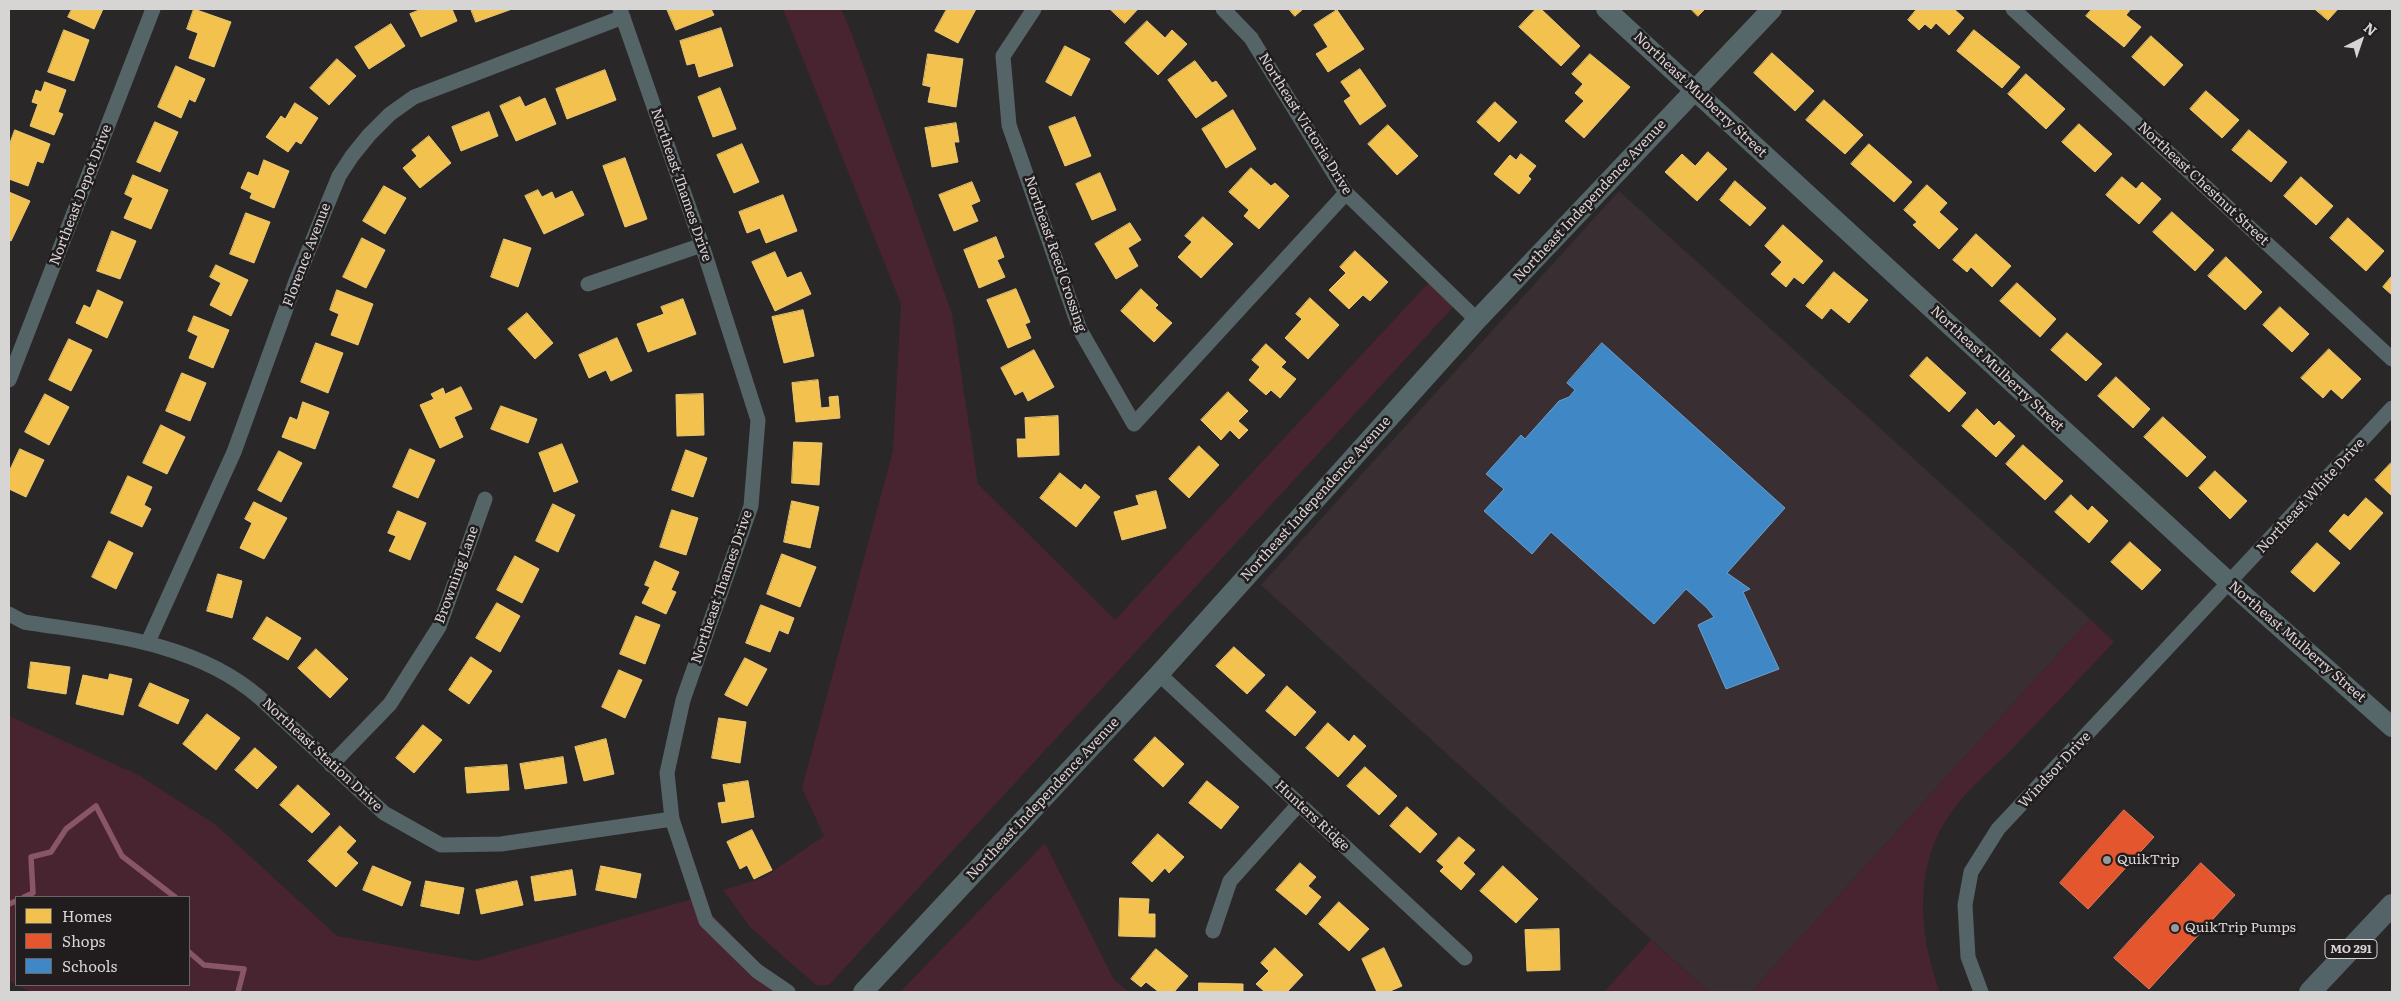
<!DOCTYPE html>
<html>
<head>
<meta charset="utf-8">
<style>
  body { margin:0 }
  #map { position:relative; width:2401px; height:1001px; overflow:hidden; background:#2a2728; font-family:Literata,serif }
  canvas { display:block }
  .frame { position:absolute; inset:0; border:10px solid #d7d4d4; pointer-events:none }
  .legend { position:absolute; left:15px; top:896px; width:175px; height:90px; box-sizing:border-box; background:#211c1d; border:1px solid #6a6666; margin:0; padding:6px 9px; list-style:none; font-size:15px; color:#d7d4d4 }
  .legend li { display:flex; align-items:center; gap:10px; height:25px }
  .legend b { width:25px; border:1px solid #6a6666 }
  .north { position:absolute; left:2336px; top:15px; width:50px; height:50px; -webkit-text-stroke:4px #211c1d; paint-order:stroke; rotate:41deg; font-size:14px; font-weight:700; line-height:20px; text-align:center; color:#d7d4d4 }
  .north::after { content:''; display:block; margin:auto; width:18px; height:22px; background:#d7d4d4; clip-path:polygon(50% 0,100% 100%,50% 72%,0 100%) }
</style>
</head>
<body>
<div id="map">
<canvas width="2401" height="1001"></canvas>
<div class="frame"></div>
<ul class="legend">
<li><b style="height:14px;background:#f2c14e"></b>Homes</li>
<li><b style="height:14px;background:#e4572e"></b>Shops</li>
<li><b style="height:14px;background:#3f88c5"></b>Schools</li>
</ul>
<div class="north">N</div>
</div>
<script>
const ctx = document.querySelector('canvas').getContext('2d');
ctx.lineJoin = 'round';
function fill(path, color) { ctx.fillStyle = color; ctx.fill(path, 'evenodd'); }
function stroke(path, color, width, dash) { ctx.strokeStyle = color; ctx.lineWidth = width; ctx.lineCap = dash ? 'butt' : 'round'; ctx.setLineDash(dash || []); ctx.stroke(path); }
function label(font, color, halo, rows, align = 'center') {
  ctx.font = font + ' Literata,serif'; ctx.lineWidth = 5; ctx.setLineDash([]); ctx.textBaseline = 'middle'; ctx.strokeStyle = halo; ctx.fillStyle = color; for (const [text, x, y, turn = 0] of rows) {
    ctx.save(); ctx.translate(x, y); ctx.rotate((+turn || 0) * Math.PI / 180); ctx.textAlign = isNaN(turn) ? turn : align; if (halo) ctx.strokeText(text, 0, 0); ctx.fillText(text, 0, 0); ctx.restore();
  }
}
const built = new Path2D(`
  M1619,191l471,428 -339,373h-42l-448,-407z`);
const green = new Path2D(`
  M783,9h58l10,23 101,282 26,170 137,136 319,-343 21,28 -626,680h-13l-65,-57 -28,-38 40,-12 61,-42 -22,-48 91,-337 8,-147z
  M2090,619l24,23c-34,36 -68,72 -103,108 -19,19 -42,38 -58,60 -40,53 -35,123 -13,182h-189z
  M9,716l131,60 76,49 121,111 139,25 220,-63 91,94h-756l-14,-7h172v-88h-173v87l-7,-4z
  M1045,843l69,137 15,12h-229z
  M1651,940l58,52h-105z`);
const homes = new Path2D(`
  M72,9h31l-9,20 -26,-12z
  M194,9l37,13 -17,45 -25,-9 9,-25 -11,-4z
  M422,9h30l5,12 -36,16 -11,-23z
  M471,9h41l-36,13z
  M667,9h44l3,6 -38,15z
  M947,9h29l-18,34 -23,-12z
  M1110,9h28l-13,14z
  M1289,9h14l-8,7z
  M1536,9h5l39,37 -19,20 -42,-39z
  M1691,9h14l-7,7z
  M1917,9h37l10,9 -15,17 -13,-12 -5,6 -6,-5 -6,6 -11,-10z
  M2092,9h39l-5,6 15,12 -17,20 -38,-31z
  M2315,9h23l-10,11z
  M1337,10l27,39 -36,23 -12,-18 12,-7 -14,-22z
  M1147,21l18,17 7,-8 15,14 -29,31 -33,-32z
  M391,24l14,22 -36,23 -14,-22z
  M721,28l12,38 -34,11 -4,-14 -8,2 -7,-24z
  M64,30l25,10 -15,41 -26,-9z
  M1974,30l46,37 -18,21 -45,-37z
  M2151,36l32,29 -19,21 -32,-29z
  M1065,46l25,13 -19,37 -25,-14z
  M1772,53l42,38 -19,20 -41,-38z
  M928,54l35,5 -7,48 -28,-5 3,-15 -8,-2z
  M1590,54l40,33 -46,51 -19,-17 19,-20 -9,-8 8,-9 -11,-10z
  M337,59l19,17 -27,29 -19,-17z
  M1195,61l17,22 4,-2 11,15 -31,22 -28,-38z
  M176,66l29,13 -10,23 -6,-3 -8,19 -23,-11z
  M1360,69l26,37 -26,19 -16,-24 7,-5 -10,-14z
  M605,70l11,30 -49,19 -11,-30z
  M2026,74l39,35 -19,20 -38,-35z
  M45,82l21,8 -8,22 5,2 -9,21 -24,-9 8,-22 -6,-2 4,-12 5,2z
  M720,88l16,41 -23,8 -15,-40z
  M2206,91l33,29 -17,18 -32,-29z
  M520,97l5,10 20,-9 11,26 -40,17 -16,-35z
  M1824,100l39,35 -18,19 -39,-34z
  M1495,102l22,20 -18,20 -22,-20z
  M295,103l23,15 -17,26 -5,-3 -8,11 -22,-15 15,-21 4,3z
  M1233,110l23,39 -30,19 -24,-39z
  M489,112l9,24 -37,15 -9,-24z
  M1075,117l16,39 -26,10 -16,-39z
  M155,122l23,10 -18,40 -23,-10z
  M956,123l3,19h-5l4,20 -26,5 -7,-39z
  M2079,124l33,30 -17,18 -33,-30z
  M1388,125l30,31 -21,19 -29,-31z
  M15,130l35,14 -7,19 -6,-2 -9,25 -19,-7v-33z
  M2249,130l38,32 -16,20 -39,-32z
  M429,136l22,27 -31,25 -17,-20 14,-12 -5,-6z
  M742,144l17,38 -25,11 -17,-38z
  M1869,144l43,38 -18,20 -43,-38z
  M1708,152l19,17 -30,32 -32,-29 17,-18 13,12z
  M1521,154l15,12 -8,10 3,3 -12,15 -25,-20 16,-19 6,5z
  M625,158l22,61 -22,8 -22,-61z
  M264,160l25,11 -15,37 -24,-10 2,-5 -11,-5 7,-16 10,4z
  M1251,168l20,18 4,-3 14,13 -30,33 -15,-13 5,-6 -20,-18z
  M1100,173l16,37 -24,10 -16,-36z
  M133,175l35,15 -17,39 -27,-11 9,-20 -8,-4z
  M2122,177l14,12 6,-7 19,17 -22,25 -33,-29z
  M2301,177l32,29 -17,19 -32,-29z
  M1735,181l31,27 -16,18 -30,-26z
  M972,182l8,19 -9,4 7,16 -24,10 -15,-36z
  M1927,185l20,18 -8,9 19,17 -19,20 -26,-24 4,-3 -13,-12z
  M384,186l22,12 -21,36 -22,-13z
  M538,190l4,7 10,-5 3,7 17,-8 12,24 -40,19 -19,-38z
  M9,192l21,9 -19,40 -2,-1z
  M783,195l14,36 -31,12 -6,-15 -13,5 -8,-21z
  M2172,212l42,38 -19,21 -42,-39z
  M246,213l24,9 -16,41 -24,-9z
  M1203,217l30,27 -32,34 -23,-21 14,-15 -7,-6z
  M2348,218l36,33 -18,20 -36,-33z
  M1130,223l11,17 -13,8 10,18 -22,13 -21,-35z
  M1783,225l40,36 -20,23 -9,-7 -8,10 -15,-13 11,-12 -17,-16z
  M112,231l24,10 -16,38 -23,-8z
  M1976,234l35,32 -19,21 -21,-20 -4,5 -14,-12z
  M996,237l8,20 -7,3 8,17 -26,11 -15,-38z
  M362,238l23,12 -19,38 -23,-11z
  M504,239l27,9 -13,39 -27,-10z
  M1355,251l33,31 -18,19 -7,-6 -14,14 -20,-19 17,-17 -6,-6z
  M775,252l12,26 14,-6 10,22 -36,17 -23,-49z
  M2226,257l36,35 -17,18 -37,-34z
  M216,265l32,15 -17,36 -21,-11 11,-22 -11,-6z
  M1834,272l34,28 -19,23 -18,-15 -9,11 -16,-13z
  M2392,276v19l-9,-8z
  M2017,283l39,36 -16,18 -40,-36z
  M1016,289l14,33 -5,2 6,14 -23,10 -21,-48z
  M1141,289l17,16 -3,3 17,15 -18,19 -33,-31z
  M98,290l25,12 -16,36 -31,-15 8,-18 6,3z
  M337,290l36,14 -15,41 -27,-10 8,-21 -9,-4z
  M1310,298l29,27 -31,34 -23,-21 17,-19 -6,-5z
  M683,299l13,35 -48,18 -11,-28 27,-10 -3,-7z
  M2280,307l29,27 -17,18 -29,-27z
  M803,310l11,46 -30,7 -12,-46z
  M527,313l26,30 -18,16 -27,-30z
  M194,316l35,14 -16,38 -24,-10 9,-22 -10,-5z
  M2067,333l35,31 -16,17 -35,-31z
  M617,338l15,33 -21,10 -5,-11 -17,8 -10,-23z
  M69,339l23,11 -21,41 -22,-11z
  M316,343l27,10 -15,40 -27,-11z
  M1266,344l20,18 -5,5 15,12 -16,19 -9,-8 -5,5 -17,-15 11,-13 -8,-7z
  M2329,349l32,30 -19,20 -11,-10 -8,9 -22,-20z
  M1034,350l20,37 -26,14 -5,-10 -8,4 -14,-27z
  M1927,357l39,36 -17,19 -39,-36z
  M182,373l24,10 -16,38 -24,-10z
  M2116,377l34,32 -17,19 -35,-32z
  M818,380l3,28 9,-1 -1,-10 9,-1 2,22 -44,4 -4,-39z
  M461,387l11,22 -18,8 9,20 -23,11 -20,-43 14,-6 -3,-5 12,-6 2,6z
  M1228,392l20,19 -10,10 10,9 -9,9 -9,-9 -9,10 -20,-20z
  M45,394l24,13 -20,38 -24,-13z
  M703,394l1,41 -27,1 -1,-41z
  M303,402l26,10 -14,37 -33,-12 8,-20 7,3z
  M501,406l36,13 -9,24 -37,-14z
  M1977,409l17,17 5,-5 16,15 -19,21 -34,-31z
  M1058,416l1,39 -41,2 -1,-18h9l-1,-21z
  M2163,417l43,40 -19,20 -43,-40z
  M161,425l24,12 -18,37 -24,-11z
  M794,442l28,1 -3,42 -27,-2z
  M562,444l16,38 -24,10 -15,-39z
  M2023,445l40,36 -18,19 -39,-36z
  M1199,446l20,19 -30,33 -20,-19z
  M20,449l24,11 -18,37 -17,-8v-17z
  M410,449l25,11 -17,38 -25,-11z
  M686,450l21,8 -14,39 -21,-7z
  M279,451l23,12 -21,39 -23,-12z
  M2391,463l1,1v32l-17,-16z
  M2215,471l32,30 -17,18 -31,-31z
  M1060,473l21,17 4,-6 15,13 -24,30 -36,-29z
  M128,476l24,11 -8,18 7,4 -9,18 -31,-14z
  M1156,491l10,37 -44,12 -8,-28 25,-7 -3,-9z
  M2071,495l17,16 4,-5 16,15 -19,22 -34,-31z
  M2366,498l17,15 -33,37 -21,-19 15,-17 4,3z
  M792,501l27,6 -9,41 -26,-6z
  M254,502l33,16 -23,41 -24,-11 12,-25 -7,-4z
  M553,504l22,11 -17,37 -22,-11z
  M672,510l26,8 -12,37 -26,-8z
  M398,511l28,12 -16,37 -21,-9 7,-15 -8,-3z
  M109,541l24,12 -17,36 -24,-12z
  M2130,542l31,28 -19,20 -31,-28z
  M2317,543l23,20 -26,29 -23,-20z
  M782,554l34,13 -16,40 -33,-13z
  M515,556l24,13 -17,34 -25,-13z
  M655,561l24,11 -8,18 5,2 -10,22 -24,-11 8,-16 -5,-2z
  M218,574l24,7 -10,37 -25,-7z
  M497,603l23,13 -20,36 -24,-14z
  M761,605l33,13 -6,16 -9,-4 -9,22 -24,-9z
  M636,616l24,9 -15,39 -25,-10z
  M267,617l34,21 -13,22 -35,-21z
  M1234,647l31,28 -18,19 -31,-28z
  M316,649l32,30 -18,19 -32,-30z
  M471,657l21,14 -23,33 -20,-14z
  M745,658l22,11 -20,37 -22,-11z
  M31,662l39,5 -4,27 -38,-6z
  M619,670l23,10 -17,38 -23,-11z
  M110,674l22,5 -9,36 -47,-11 7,-29 25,5z
  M150,683l39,17 -11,24 -39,-18z
  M1287,686l29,26 -21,24 -29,-25z
  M207,714l33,24 -24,32 -33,-26z
  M719,718l27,4 -6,41 -28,-5z
  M1328,723l21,19 5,-7 12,11 -28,31 -32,-29z
  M423,725l19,15 -28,33 -18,-15z
  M1155,737l29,27 -21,23 -29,-27z
  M606,739l8,35 -30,7 -9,-34z
  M255,748l22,19 -20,22 -22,-19z
  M563,757l4,26 -42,6 -5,-25z
  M507,765l2,25 -42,3 -2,-25z
  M1365,767l32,29 -18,19 -32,-29z
  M748,781l6,36 -32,6 -4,-20 8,-1 -3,-17z
  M1207,781l32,26 -18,22 -32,-26z
  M298,785l32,29 -18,19 -32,-28z
  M1407,807l30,27 -17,19 -30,-27z
  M340,826l16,15 -10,11 12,11 -22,24 -28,-26z
  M752,830l20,40 -18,9 -7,-14 -7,4 -13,-27z
  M1158,834l26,23 -15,16 -4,-5 -13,14 -20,-19z
  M1459,837l16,13 -12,13 12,11 -14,16 -21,-19 4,-4 -7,-6z
  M1300,863l16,14 -8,9 13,11 -15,18 -30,-25z
  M373,866l38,16 -9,24 -39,-16z
  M601,866l40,8 -5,24 -40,-8z
  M1503,866l35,33 -22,24 -36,-32z
  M572,870l4,25 -41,6 -4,-24z
  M426,881l38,7 -5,26 -38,-8z
  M517,881l6,24 -42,9 -5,-24z
  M1120,898l29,1 -1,15h7v23l-36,-1z
  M1339,902l30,27 -20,22 -30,-27z
  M1559,929l1,41 -33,1 -2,-41z
  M1275,948l28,27 -16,17h-22l-9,-8 13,-13 -8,-8z
  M1384,948l18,38 -14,6h-11l-15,-33z
  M1156,949l32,27 -14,16h-15l-13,-10 -5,5 -10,-8z
  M1199,983l44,1v8h-44z`);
const shops = new Path2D(`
  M2124,810l30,27 -66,72 -28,-26z
  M2201,863l34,32 -86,94 -35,-31z`);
const schools = new Path2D(`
  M1602,343l183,165 -58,65 23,16 -7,3 36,77 -53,20 -28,-64 16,-8 -7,-9 -21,-19 -32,35 -103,-92 -19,22 -48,-43 20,-22 -18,-15 35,-39 4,4 34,-38 10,-4 6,-7 -8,-7z`);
const stream = new Path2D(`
  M24,897l9,-4 -2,-36 20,-5 15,-23 30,-23 26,50 53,41
  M9,904l7,-3
  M189,952l15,13 40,4 -6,23`);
const street = new Path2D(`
  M620,9l82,236 56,175 -7,86 -68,194 -16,73 5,46 34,102 51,50 31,21
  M1034,9l-31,47 6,69 71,205 54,94 212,-231
  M1223,9l28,29 95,155 131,127
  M2013,9l379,350
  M588,284l114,-39
  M9,380l144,-371
  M9,614l15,8c81,13 170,19 235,75l125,116 57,32 60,-1 171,-25
  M148,642l86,-190 62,-171 43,-105 13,-20 17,-21 21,-21 24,-17 209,-80
  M1159,674l306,284
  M331,765l59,-61 49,-77 46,-128
  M1213,931l17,-50 69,-77
  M1981,992l-13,-35 -3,-52 6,-33 27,-43 394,-421`);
const secondary = new Path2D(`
  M1606,9l624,574 162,144
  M863,992l296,-318 318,-354 295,-311`);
const primary = new Path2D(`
  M2310,992l82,-87`);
const markers = [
  [2107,860,5,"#9a9798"],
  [2175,928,5,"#9a9798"]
];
const shields = [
  [2351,949,52]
];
const shieldNames = [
  ["MO 291",2351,949]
];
const streetNames = [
  ["Northeast Mulberry Street",1700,95,43],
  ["Northeast Victoria Drive",1305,124,58],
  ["Northeast Chestnut Street",2203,184,43],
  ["Northeast Thames Drive",681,185,71],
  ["Northeast Depot Drive",81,195,-69],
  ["Northeast Independence Avenue",1590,201,-47],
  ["Northeast Reed Crossing",1055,254,71],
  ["Florence Avenue",307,255,-69],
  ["Northeast Mulberry Street",1997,369,43],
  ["Northeast White Drive",2311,496,-47],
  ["Northeast Independence Avenue",1316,499,-48],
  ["Browning Lane",457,575,-70],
  ["Northeast Thames Drive",722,587,-71],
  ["Northeast Mulberry Street",2297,642,41],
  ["Northeast Station Drive",322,755,43],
  ["Windsor Drive",2055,770,-47],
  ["Northeast Independence Avenue",1043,799,-47],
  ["Hunters Ridge",1312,816,43]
];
const poiNames = [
  ["QuikTrip",2117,860],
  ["QuikTrip Pumps",2185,928]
];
fill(built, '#392e31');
fill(green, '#482430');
fill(homes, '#f2c14e');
stroke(homes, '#eac776', 1);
fill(shops, '#e4572e');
stroke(shops, '#e07c60', 1);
fill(schools, '#3f88c5');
stroke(schools, '#6d9fca', 1);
stroke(stream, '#885664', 5.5);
stroke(street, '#546467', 15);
stroke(secondary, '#556769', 20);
stroke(primary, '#536367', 22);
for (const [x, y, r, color] of markers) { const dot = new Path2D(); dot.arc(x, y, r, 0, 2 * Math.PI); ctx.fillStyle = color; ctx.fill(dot); stroke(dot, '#211c1d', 2); }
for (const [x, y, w] of shields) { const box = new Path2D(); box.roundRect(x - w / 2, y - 9.5, w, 19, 4); ctx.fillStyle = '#211c1d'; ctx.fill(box); stroke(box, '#d7d4d4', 1); }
label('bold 12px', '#d7d4d4', null, shieldNames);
label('14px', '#d7d4d4', '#211c1d', streetNames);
label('14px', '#d7d4d4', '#211c1d', poiNames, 'left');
</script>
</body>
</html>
